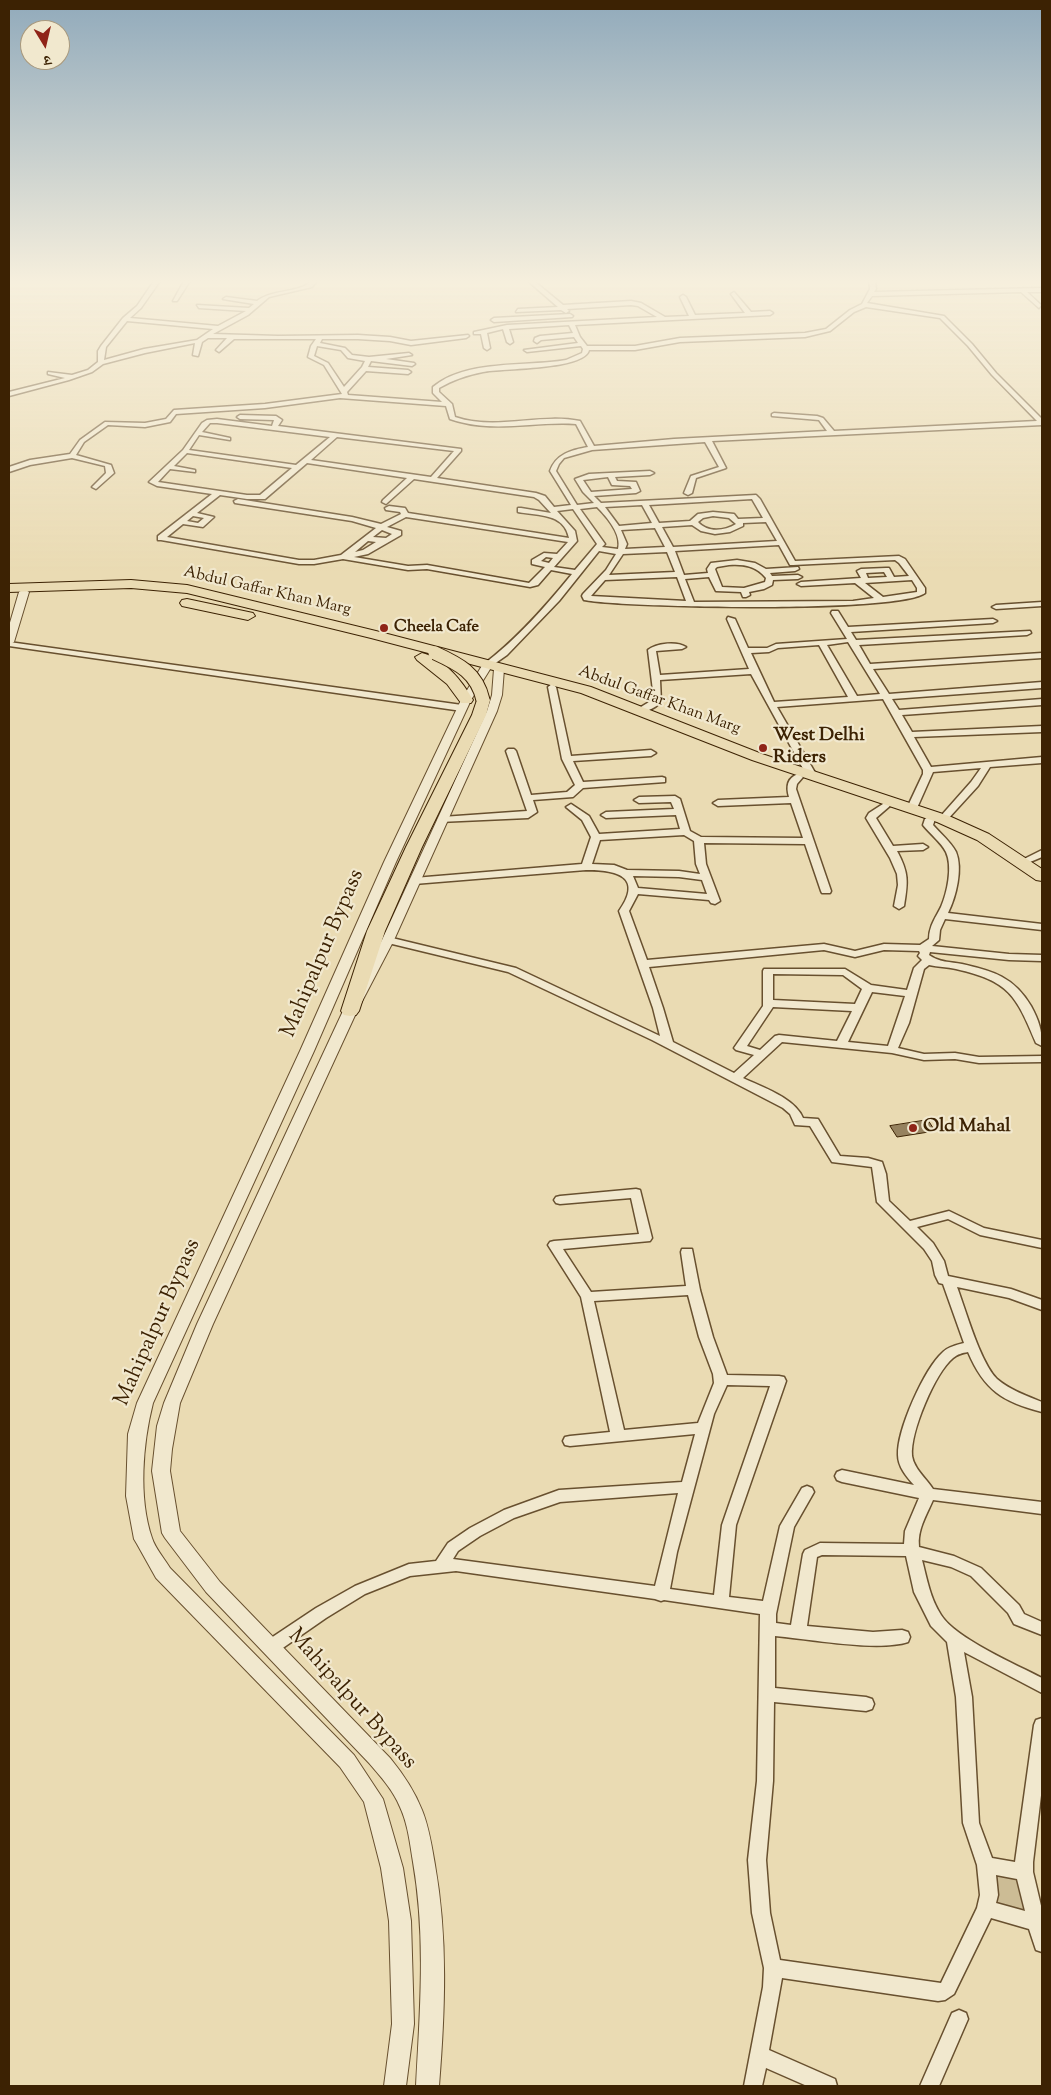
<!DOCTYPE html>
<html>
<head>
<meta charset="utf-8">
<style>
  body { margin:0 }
  #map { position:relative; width:1051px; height:2095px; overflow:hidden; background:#eadbb3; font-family:"Sorts Mill Goudy","Noto Serif Devanagari",serif }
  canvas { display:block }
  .frame { position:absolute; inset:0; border:10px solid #3c2203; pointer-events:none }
  .north { position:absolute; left:20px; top:20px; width:50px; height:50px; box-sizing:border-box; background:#f1e8ce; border:1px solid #a9997d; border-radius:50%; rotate:171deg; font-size:14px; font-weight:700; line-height:20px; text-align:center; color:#3c2203 }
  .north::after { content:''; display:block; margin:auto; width:18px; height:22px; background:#8f2418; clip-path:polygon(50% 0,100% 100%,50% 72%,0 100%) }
</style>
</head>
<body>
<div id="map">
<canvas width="1051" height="2095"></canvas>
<div class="frame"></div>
<div class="north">उ</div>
</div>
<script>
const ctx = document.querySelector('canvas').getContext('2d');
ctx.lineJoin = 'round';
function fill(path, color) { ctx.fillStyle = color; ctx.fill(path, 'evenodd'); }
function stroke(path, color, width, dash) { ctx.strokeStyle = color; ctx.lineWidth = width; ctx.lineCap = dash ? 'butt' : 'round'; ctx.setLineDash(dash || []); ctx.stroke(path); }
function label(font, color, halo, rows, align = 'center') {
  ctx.font = font + ' "Sorts Mill Goudy",serif'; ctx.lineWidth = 4.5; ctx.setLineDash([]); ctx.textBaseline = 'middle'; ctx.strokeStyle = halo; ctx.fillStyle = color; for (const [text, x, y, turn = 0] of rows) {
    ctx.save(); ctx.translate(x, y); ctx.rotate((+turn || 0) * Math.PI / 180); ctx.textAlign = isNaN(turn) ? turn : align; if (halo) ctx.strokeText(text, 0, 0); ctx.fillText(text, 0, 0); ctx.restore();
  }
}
const green = new Path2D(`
  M991,1868l35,7 10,44 -39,-8z`);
const building = new Path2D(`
  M928,1120l7,11 -38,6 -7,-11z`);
const minor = new Path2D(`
  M154,281h6l-19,27 -11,10 88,8 28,-15 -47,-3 -2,-3 52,3 5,-4 -31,-5 3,-2 31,4c15,-12 44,-8 54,-20h6l-5,6 -43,10 -21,18 -35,19 65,2 80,-1 32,2 21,4 57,-6 1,1 -3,2 -55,7 -21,-4 -32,-2h-36l-2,4 25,5 7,7 17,2 40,-4 3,2 -26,4 28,4 1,1 -3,2 -41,-5 -3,6 40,3 3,2 -3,2 -42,-3 -19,21 1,3 94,7 -9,-9v-6c33,-28 93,-20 133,-27l16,-7 1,-4 -2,-3 -54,6 -3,-2 54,-7 -4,-6 -33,3 -4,3 -3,-2 1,-3 5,-2 33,-3 -4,-8 -60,4 4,13 -3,2 -3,-2 -4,-13 -16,4 3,15 -3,2 -3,-2 -3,-14h-7v-2l33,-7 150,-8 -19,-11 -7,-1 -64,4 2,2 -3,2 -5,-3 -45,2 2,-3 40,-2 -30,-26h6l29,24 68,-4 10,2 24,14 24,-1 -9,-19 3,-2 3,2 9,18 50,-2 -14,-19 3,-2 17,20 19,-1 3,2 -3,2 -195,10 5,12 7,9h48l45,-8 125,-5 21,-4 24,-19 12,-6 8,-15 -1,-8h6l1,8 -2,3 168,-4v4h-15l14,13 -2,3 -18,-16 -149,4 -5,7 77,13 28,28 24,29 46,46v6l-330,16 14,27 -30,10 -4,15 -4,2 -4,-2 7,-17 28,-9 -14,-25 -113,8 -28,8 -5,6 -3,7 21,34 17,-2 -11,-11 -8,-13 14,-5 61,-3 4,2 -4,2 -35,2 2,4 19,1 4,9 -4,2 -42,3 7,7 155,-8 4,4 35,62 104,-5 6,3 20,29v5c-26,20 -298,15 -341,7l-2,-4 1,-2 23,-24 10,-16 -17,-3 -40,50 -52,54 -20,14 -4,-3 1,-2c33,-25 62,-58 88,-90l-21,-4 -13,15 -8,2 -103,-18 -19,1 -65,-11 -29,5h-15l-138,-24h-3v-4l54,-42 -55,-8 -8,-4 34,-32 19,-27 5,-3 10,-1 55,7 2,-6 -34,-1 -3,-2 3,-2 36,1 6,4 -4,6 183,23v2l-24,27 99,15 9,3 9,11 17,-2 -21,-34c6,-17 21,-21 38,-24l-12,-23c-44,-3 -83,10 -126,-5l-4,-13 -106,-8 -75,10 -89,6 -6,8 -25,5 -37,-2 -24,17 -8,13 35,10 3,8 -18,16 -4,-2 14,-14 -1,-7 -33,-8 -42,7 -21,7v-5l21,-7 40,-6 10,-14 25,-18 40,1 21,-4 8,-9 91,-6 77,-10 -18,-29 -16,-8 3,-11 5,-7h-82l-15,13 -3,-2 11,-12h-19l-6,4 -4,14 -5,-1 2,-12 -50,10 -42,11 -11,8 -23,8 -60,16v-4l56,-14 -17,-4v-2l24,3 16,-5 10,-8v-11l3,-5 22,-28 14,-12zM866,307l74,11 28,28 24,29 45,46 -203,10 -11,-13 -6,-2 -43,-3 -2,1v2l47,4 8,11 -153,8 -80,7 -14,-25c-42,-8 -83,10 -125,-4l-3,-13 -13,-12v-4c14,-8 28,-13 44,-16 19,-4 102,-2 106,-22h46l45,-8 125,-5 25,-6 24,-19zM127,321l86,8 -16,11 -53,9 -40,11 2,-13zM317,346l24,4 7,8 17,3 -3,6 -18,20 -16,-24 -14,-7zM210,423h7l113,14 -34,28 -107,-15 10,-15 31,5v-2l-28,-6zM337,437l117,14 -23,26 -120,-17zM187,453l105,15 -32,27h-13l-89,-13 12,-13 25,3v-2l-21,-4zM307,463l100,15 -24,22 -1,2 4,2 28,-25 120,18 5,3 12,13 -30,-5h-3v4c21,4 46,1 51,26l-161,-25 -3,-5 -16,-2 -4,2 1,2 14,2 1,2 -20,10 -29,-7 -114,-18 -4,2 1,2 117,18 24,7 -35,27 -27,5h-15l-132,-23 16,-13 20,3 11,-10 -17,-4 23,-18 27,4h18zM608,477l4,8 18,1 2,3 -41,3 -8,-12zM752,499l11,19 -25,1 -4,-5 -21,-2 -15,2 -8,7 -31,2 -10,-18zM642,505l10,18 -33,3 -14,-19zM597,507c10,10 25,28 21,42l-16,-2 3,-3 -25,-35zM573,509l24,35 -22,26 -21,-3 23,-26 -2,-10 -18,-20zM193,516l11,2 -6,5 -11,-2zM713,516l16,2 7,6c-12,7 -28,9 -38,-2l5,-4zM406,517l162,25 -11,12 -13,-1 -12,7v4l13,3 -16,16 -102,-18 -19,1 -54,-9 14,-3 33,-19v-4l-14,-4zM766,522l11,19 -104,6 -11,-20 30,-2 9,6 14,3 15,-2 13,-6v-3zM655,528l10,19 -40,2 2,-5 -6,-14zM382,530l10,4 -6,4 -13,-1zM368,541l8,1 -13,8 -8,2zM779,545l11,20h3l102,-5 4,3 10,13 -15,1 -5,-9h-3l-25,1 -4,2 4,7 -60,4 -4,2 4,2 54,-3 19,15 -21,3 -159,1 -9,-23 24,-2 7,14 25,1 2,5h3l4,-2 -1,-3 15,-3 8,-4 1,-5 25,-1 4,-2 -4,-2 -26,1 -2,-3 25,-2 4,-2 -1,-2 -32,2 -11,-6 -18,-3 -26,3 -4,6 1,4 -24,2 -9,-24zM667,552l8,20 -66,3 14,-21zM546,557l7,1 -4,5 -8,-2zM729,565c15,-1 27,1 37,13l-1,4 -21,6 -22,-1 -7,-18 2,-2zM884,572l3,5 -19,1 -2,-5zM677,577l9,24 -95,-5 14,-16zM912,580l5,8v4l-34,5 -18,-14z
  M184,281h6l-13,20h-4z
  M570,314l3,2 -1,1 -78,5 -3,-2 3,-2z
  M1042,602v4l-46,3 -4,-2 4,-2z
  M832,611h6l10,16 145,-8 4,2 -4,2 -142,9 5,8 174,-9 1,2 -4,2 -168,10 11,19 172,-11v5l-169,11 16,25 153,-12v6l-150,11 7,11 143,-11v6l-140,10 10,17 130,-6v6l-128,5 17,30 111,-10v6l-52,4 -12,19 -32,35h-6v-4l31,-35 10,-14 -48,4 -16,36 -2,2h-6l-2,-2 16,-34v-4l-40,-71 -106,8 40,69 -5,3 -5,-3 -56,-102 -91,6 1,22c-6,6 -15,11 -24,10l-1,-2 18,-11 -6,-49c8,-7 29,-9 38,-3l-4,2 -26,2 4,24 89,-6 -22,-50 1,-2 7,2 13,29h19l9,-4 71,-5 -16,-26zM848,642l32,52 -23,2 -30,-51zM819,645l29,52 -74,5 -23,-49 18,-1 9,-4z
  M9,642l453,63 4,3 -4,3 -453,-65z
  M552,684l4,3 15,69 80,-6 5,3 -5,3 -78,5 10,21 79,-5 3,1v4l-82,6 -10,9 -40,3 4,12 -9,6 -89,4 -2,-2 5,-3 85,-6 -21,-60 2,-2h6l2,2 15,44 36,-3 8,-7 -13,-26 -14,-72z
  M798,774l5,3 -6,7 -1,5 35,102 -1,2h-8l-1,-2 -16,-47 -101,-1 2,21 14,37 -5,3 -4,-1 -2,-3 -71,-6 -9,17 18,49 177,-16 31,7 29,-7 36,1 9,-6c0,-13 7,-22 12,-32 6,-14 12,-40 5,-55 -5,-10 -16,-18 -23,-27l2,-6 5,-3 5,3 -2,6c7,8 18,17 23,27 7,17 0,45 -8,61l94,11v6l-97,-11 -5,11 -1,10 -7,6 77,8 33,1v6l-33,-1 -79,-8 -1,3c9,7 22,7 33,9 31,7 52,13 69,42 8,15 11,24 11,40l-6,-3c-20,-48 -27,-62 -80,-74 -9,-2 -18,-2 -27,-4l-5,4 -15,54 -11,25 26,6 31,-1 24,4 63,-1v6l-63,1 -24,-4 -31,1 -32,-7 -110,-11 -39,36c19,9 52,20 60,40l15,1 22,37 28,2 14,4 4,12 3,27 21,20 39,-10 35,17 58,12v8l-62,-13 -32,-16 -31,8 16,16 11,18 4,15 63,13 31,11v10l-33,-12 -52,-11c9,24 23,75 40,92 13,11 30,17 45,23v10c-39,-10 -58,-22 -74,-60 -6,1 -10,2 -15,6 -18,15 -43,74 -41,98 2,13 14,22 21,33l109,13v12l-109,-14c-7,16 -16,30 -14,47l35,9 27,12 38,37 5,9 18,8v13l-28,-11 -6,-11 -37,-37 -20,-9 -29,-7c5,19 8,38 19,55 14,23 76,50 101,63v15l-78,-41 8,45 7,126 13,35 23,4 19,-137 2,-5 6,-2v69l-9,75v10l9,38v42l-6,-2 -7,-21 -38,-11 -37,76 -9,6 -7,1 -156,-23 -13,72 66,29 2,7h-30l-41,-18 -4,18h-18l19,-99 1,-19 -12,-55 -4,-53 9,-79 3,-167 -96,-14 -3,1 -6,-2 -199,-28 -46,5 -45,18 -39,24 -49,34 -6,2 -6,-2 -2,-5 2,-5 51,-34 39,-22 54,-22 27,-3 12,-18 22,-15 34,-18 55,-20 123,-8 13,-48 -125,12 -5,-1 -2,-4 2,-4 5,-1 40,-4 -29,-135 -33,-52 2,-3 4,-1 85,-7 -8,-36 -71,6 -4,-1 -2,-3 2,-3 4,-1 76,-7 4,1 12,48 -2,3 -87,8 28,43 95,-6 -5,-34 1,-3h10l8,41 13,47 14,38 52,1 5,1 2,4 -50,144 -7,72 34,4 17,-75 22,-38 5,-2 5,2 2,4 -20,35 -18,87v9l15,2 12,-71 2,-4 15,-7 84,1 1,-13 14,-33 -77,-16 -5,-2 -2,-4 2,-4 5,-2 72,15c-7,-8 -16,-18 -16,-30 -1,-25 26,-86 45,-103 5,-5 13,-7 21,-9l-21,-59 -4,-1 -4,-8 -3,-14 -8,-12 -47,-47 -5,-35 -40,-5 -22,-36 -15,-1 -5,-11 -7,-6 -131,-68 -144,-68 -124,-30 -1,-2 5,-3 128,31 144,68 -7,-28 -34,-97c25,-35 -3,-41 -33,-41l-172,14 -5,-3 5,-3 168,-14 9,-27 -9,-17 -16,-13 5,-3 18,12 10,18 81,-5 -4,-14 -70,3 -5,-3 5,-3 68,-3 -3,-7 -32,1 -5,-3 5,-3 36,-1 5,3 10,32 11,6 102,1 -12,-35 -73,3 -5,-3 5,-3 71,-3c-3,-10 -2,-19 9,-23zM684,835l10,6 2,23 4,10 -21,-3 -52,-1 -13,-5 -22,-1 8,-24zM633,876l46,1 23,3 5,14 -69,-6zM824,950l31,7 29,-7 35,1 1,2 -2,3 4,4 -8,8 -7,22 -36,-5 -26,-16h-81l-1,2v35l-29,42 2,2 18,5 -20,18 -61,-31 -10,-34 -14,-41zM773,974l70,1 19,14 -7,15 -82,-4zM872,992l33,4 -17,50 -40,-4zM773,1007l79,4 -15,30 -58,-6 -4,1 -15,14 -13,-4zM688,1295l11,42 14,37 1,9 -16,40 -74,7 -30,-129zM727,1385l43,1 -48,139 -8,70 -44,-6 7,-37 37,-138zM678,1493l-23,93 -202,-27 5,-8 22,-15 34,-18 46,-16zM822,1555l84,1 8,36 17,34 16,16 9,55 7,126 14,42 3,30 -3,13 -36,75 -161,-23 -10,-47 -4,-53 7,-79 1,-79 92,9 6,-2 2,-5 -2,-5 -6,-2 -91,-9v-52c34,3 103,16 133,6l2,-5 -2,-5 -6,-2 -29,2 -66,-6 10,-69zM996,1875l21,4 8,32 -29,-8 2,-8z
  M886,802l5,3 -15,13 17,28 30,-2 5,3 -5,3 -26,1c12,22 11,31 7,55l-5,3 -5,-3 4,-21 -1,-11 -7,-16 -24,-40 3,-5z
  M1042,850v7l-19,8 -5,-3z
  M959,2010l7,3 2,6 -29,67h-19l32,-73z`);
const tertiary = new Path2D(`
  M24,589l5,3 -15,50 -5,3v-19l10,-34z
  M487,663l5,3 -21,34 -75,162 -82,189 -161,352c-10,40 -15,94 -1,135 3,10 12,20 18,30l184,187 29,44 20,69 8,53 3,103 -8,62h-22l8,-62 -3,-103 -8,-53 -17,-66 -24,-35 -184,-189 -19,-34 -3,-5 -8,-43 2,-62 9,-31 163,-352 84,-189 77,-162 22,-36z
  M499,666l5,3 -2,26 -5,16 -103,229 -37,71 -144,313 -33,79 -8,46 -2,22 10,60 40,51 170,176c13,16 24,32 32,52 7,17 10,37 13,55 13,73 10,147 4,221h-23c4,-75 10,-149 -3,-224 -3,-18 -5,-38 -13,-55 -7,-17 -19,-30 -31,-44l-163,-171 -41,-54 -3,-5 -10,-62 5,-45 7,-23 33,-79 146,-313 39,-71 105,-229 5,-16 2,-26z`);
const primary = new Path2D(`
  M131,580l56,5 193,47 211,55 171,67 187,62 40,18 53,35v12l-6,-1 -59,-40 -40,-18 -185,-62 -171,-67 -210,-55 -184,-45 -56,-5 -122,4v-8z
  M187,599l66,14 2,3 -7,4 -66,-14 -2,-3 2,-3z
  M422,653c22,5 41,29 51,47l-2,3h-10l-14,-19 -30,-24 -2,-3z
  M483,696l5,1 2,3 -4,15 -64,132 -37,84 -26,80 -3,4 -6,1 -6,-1 -3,-4 26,-80 39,-84 66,-132 6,-18z`);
const primaryBridge = new Path2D(`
  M435,653c24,11 42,20 48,47`);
const markers = [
  [384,628,5,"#8f2418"],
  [763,748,5,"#8f2418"],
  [913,1128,5,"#8f2418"]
];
const farStreetnames = [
  ["Abdul Gaffar Khan Marg",267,592,13],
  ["Abdul Gaffar Khan Marg",659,701,20]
];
const farPoinames = [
  ["Cheela Cafe",394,628]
];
const poiNames = [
  ["West Delhi",773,737],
  ["Riders",773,759],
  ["Old Mahal",923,1128]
];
const nearStreetnames = [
  ["Mahipalpur Bypass",324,954,-67],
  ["Mahipalpur Bypass",159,1323,-66],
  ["Mahipalpur Bypass",351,1700,48]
];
fill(green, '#ccbc95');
fill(building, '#96825f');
stroke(building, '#3c2203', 1);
stroke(minor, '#68502f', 3);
stroke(tertiary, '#68502f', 2);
stroke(primary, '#3c2203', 2);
fill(minor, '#f1e8ce');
fill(tertiary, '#f1e8ce');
fill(primary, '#eadbb3');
stroke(primaryBridge, '#3c2203', 15, []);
stroke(primaryBridge, '#eadbb3', 13);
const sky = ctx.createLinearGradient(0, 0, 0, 574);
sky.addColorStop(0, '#91aabb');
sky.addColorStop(0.49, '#f6efdd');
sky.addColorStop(1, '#f6efdd00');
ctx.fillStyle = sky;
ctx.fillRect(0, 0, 1051, 574);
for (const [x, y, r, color] of markers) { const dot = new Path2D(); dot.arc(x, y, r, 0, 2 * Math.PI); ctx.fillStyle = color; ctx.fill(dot); stroke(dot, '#f1e8ce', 2); }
label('16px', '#3c2203', '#f1e8ce', farStreetnames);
label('bold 16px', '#3c2203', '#f1e8ce', farPoinames, 'left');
label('bold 19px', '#3c2203', '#f1e8ce', poiNames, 'left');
label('22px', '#3c2203', '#f1e8ce', nearStreetnames);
</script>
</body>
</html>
